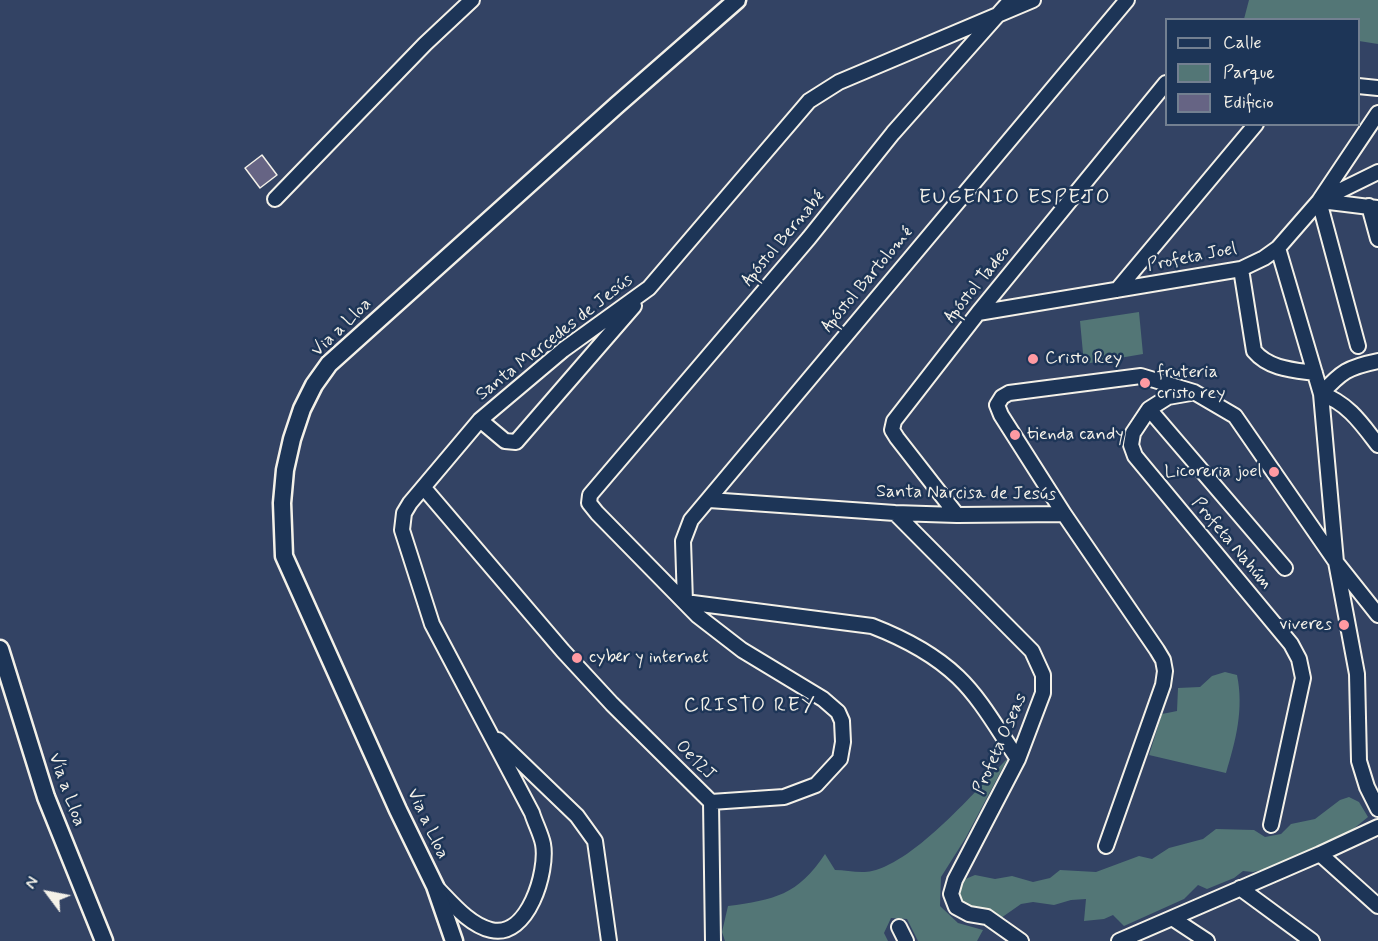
<!DOCTYPE html>
<html>
<head>
<meta charset="utf-8">
<style>
  body { margin:0 }
  #map { position:relative; width:1378px; height:941px; overflow:hidden; background:#334364; font-family:Mynerve,sans-serif }
  canvas { display:block }
  .legend { position:absolute; left:1165px; top:18px; width:195px; height:108px; box-sizing:border-box; background:#1d3557; border:2px solid #738091; margin:0; padding:8px 10px; list-style:none; font-size:18px; color:#f4f1e8 }
  .legend li { display:flex; align-items:center; gap:12px; height:30px }
  .legend b { width:30px; border:2px solid #738091 }
  .north { position:absolute; left:18px; top:863px; width:60px; height:60px; -webkit-text-stroke:4px #1d3557; paint-order:stroke; rotate:302deg; font-size:16px; font-weight:700; line-height:24px; text-align:center; color:#f4f1e8 }
  .north::after { content:''; display:block; margin:auto; width:21px; height:27px; background:#f4f1e8; clip-path:polygon(50% 0,100% 100%,50% 72%,0 100%) }
</style>
</head>
<body>
<div id="map">
<canvas width="1378" height="941"></canvas>
<ul class="legend">
<li><b style="height:8px;background:#1d3557"></b>Calle</li>
<li><b style="height:16px;background:#537676"></b>Parque</li>
<li><b style="height:16px;background:#666484"></b>Edificio</li>
</ul>
<div class="north">N</div>
</div>
<script>
const ctx = document.querySelector('canvas').getContext('2d');
ctx.lineJoin = 'round';
function fill(path, color) { ctx.fillStyle = color; ctx.fill(path, 'evenodd'); }
function stroke(path, color, width, dash) { ctx.strokeStyle = color; ctx.lineWidth = width; ctx.lineCap = dash ? 'butt' : 'round'; ctx.setLineDash(dash || []); ctx.stroke(path); }
function label(font, color, halo, rows, align = 'center') {
  ctx.font = font + ' Mynerve,sans-serif'; ctx.lineWidth = 5; ctx.setLineDash([]); ctx.textBaseline = 'middle'; ctx.strokeStyle = halo; ctx.fillStyle = color; for (const [text, x, y, turn = 0] of rows) {
    ctx.save(); ctx.translate(x, y); ctx.rotate((+turn || 0) * Math.PI / 180); ctx.textAlign = isNaN(turn) ? turn : align; if (halo) ctx.strokeText(text, 0, 0); ctx.fillText(text, 0, 0); ctx.restore();
  }
}
const green = new Path2D(`
  M1249,0h129v44l-19,-3 -1,-21 -114,-1z
  M1139,312l4,42 -59,10 -4,-43z
  M1225,672l12,3c7,34 -1,65 -11,98l-77,-18 13,-41 15,-3 1,-23 22,-1 12,-11z
  M1008,758l-43,81 -24,38 -1,29 18,17 25,7 -6,11h-59l-11,-22 -16,-1 -7,15 4,8h-163l-3,-9 6,-26c46,-6 70,-11 97,-52l10,16c11,0 26,4 37,1 44,-10 104,-81 136,-113z
  M1349,797l10,5 9,15 -22,18 -77,33 -16,4 -10,-1 -9,7 -27,11 -9,-4 -14,14 -60,27 -11,-11 -9,4 -20,2 2,-22 -15,1 -17,5 -21,-3 -12,2 -20,14 -14,-9 -24,-4 -4,-10 4,-15 12,-5 20,4 17,-3 21,6 17,-4 10,-8 36,2 43,-16 13,3 17,-11 34,-9 13,-10 38,1 11,7 16,-3 10,-10 24,-5 25,-19z`);
const building = new Path2D(`
  M262,155l15,20 -17,13 -15,-20z`);
const minor = new Path2D(`
  M1358,86l20,2
  M275,199l150,-155 47,-44
  M1319,201l39,145
  M1319,201l59,-29
  M1321,201l57,7
  M1369,206l9,33
  M1278,248l43,146 15,168 21,112 2,87 8,26 11,22
  M1241,269l13,82c15,18 39,19 61,22
  M1117,290l139,-166
  M978,313l263,-44 23,-11 14,-10 41,-47 59,-88
  M1191,393l-23,4 -19,12 -16,24 -2,12 4,11 156,188 8,15 4,19 -32,147
  M1321,394c26,8 41,30 57,51
  M1321,394c20,-22 27,-27 57,-33
  M1149,409l136,159
  M480,420l25,21 11,1 118,-136
  M424,488l139,163 49,53 99,98 73,-5 32,-12 24,-26 3,-17 -1,-21 -4,-9 -15,-13 -81,-49 -44,-34 -101,-103 -8,-10 1,-8 219,-257 84,-105 118,-133
  M709,500l186,13 62,2 107,-1
  M895,513l137,138 11,24v18l-25,66 -63,121 -4,14 5,13 13,7 18,3 34,24
  M957,515l-60,-77 -5,-8 2,-9 84,-108 188,-230
  M685,602l-2,-61 8,-21 436,-520
  M685,602l187,24c31,12 62,28 86,51 24,23 41,55 60,82
  M498,740l79,76 18,25 14,100
  M711,802l2,139
  M1106,846l57,-161 2,-14 -2,-11 -6,-10 -93,-136 -63,-99 -4,-10 5,-8 7,-4 132,-17 53,16 41,24 101,146 42,53
  M1320,854l58,52
  M436,887c15,15 33,38 55,43 37,9 57,-59 52,-86 -2,-10 -8,-21 -11,-31l-100,-189 -30,-94 2,-17 6,-10 70,-83 83,-70 86,-62 160,-187 30,-19 194,-82
  M1240,888l72,53
  M1172,918l35,23
  M899,927l7,14
  M1119,941l201,-87 58,-27`);
const tertiary = new Path2D(`
  M0,649l46,148 58,144
  M454,941l-19,-55 -37,-76 -114,-254 -2,-53 3,-33 7,-31 10,-30 12,-24 15,-21 288,-259 120,-105`);
const markers = [
  [1033,359,6,"#ff9aa2"],
  [1145,383,6,"#ff9aa2"],
  [1015,435,6,"#ff9aa2"],
  [1274,472,6,"#ff9aa2"],
  [1344,625,6,"#ff9aa2"],
  [577,658,6,"#ff9aa2"]
];
const streetNames = [
  ["Apóstol Bernabé",784,239,-50],
  ["Profeta Joel",1192,258,-11],
  ["Apóstol Bartolomé",868,280,-50],
  ["Apóstol Tadeo",978,285,-51],
  ["Via a Lloa",342,328,-44],
  ["Santa Mercedes de Jesús",555,338,-38],
  ["Santa Narcisa de Jesús",966,494,1],
  ["Profeta Nahúm",1231,544,50],
  ["Profeta Oseas",1001,744,-66],
  ["Oe12J",695,761,45],
  ["Vía a Lloa",66,790,70],
  ["Via a Lloa",427,824,65]
];
const poiNames = [
  ["Cristo Rey",1045,359],
  ["fruteria",1157,373],
  ["cristo rey",1157,394],
  ["tienda candy",1027,435],
  ["Licoreria joel",1262,472,"right"],
  ["viveres",1332,625,"right"],
  ["cyber y internet",589,658]
];
const quarterNames = [
  ["EUGENIO ESPEJO",1015,199],
  ["CRISTO REY",750,707]
];
fill(green, '#537676');
fill(building, '#666484');
stroke(building, '#f4f1e8', 1.5);
stroke(minor, '#f4f1e8', 18);
stroke(tertiary, '#f4f1e8', 21);
stroke(minor, '#1d3557', 14);
stroke(tertiary, '#1d3557', 16);
for (const [x, y, r, color] of markers) { const dot = new Path2D(); dot.arc(x, y, r, 0, 2 * Math.PI); ctx.fillStyle = color; ctx.fill(dot); stroke(dot, '#1d3557', 2); }
label('18px', '#f4f1e8', '#1d3557', streetNames);
label('18px', '#f4f1e8', '#1d3557', poiNames, 'left');
ctx.letterSpacing = '1.5px';
label('21px', '#f4f1e8', '#1d3557', quarterNames);
ctx.letterSpacing = '0px';
</script>
</body>
</html>
